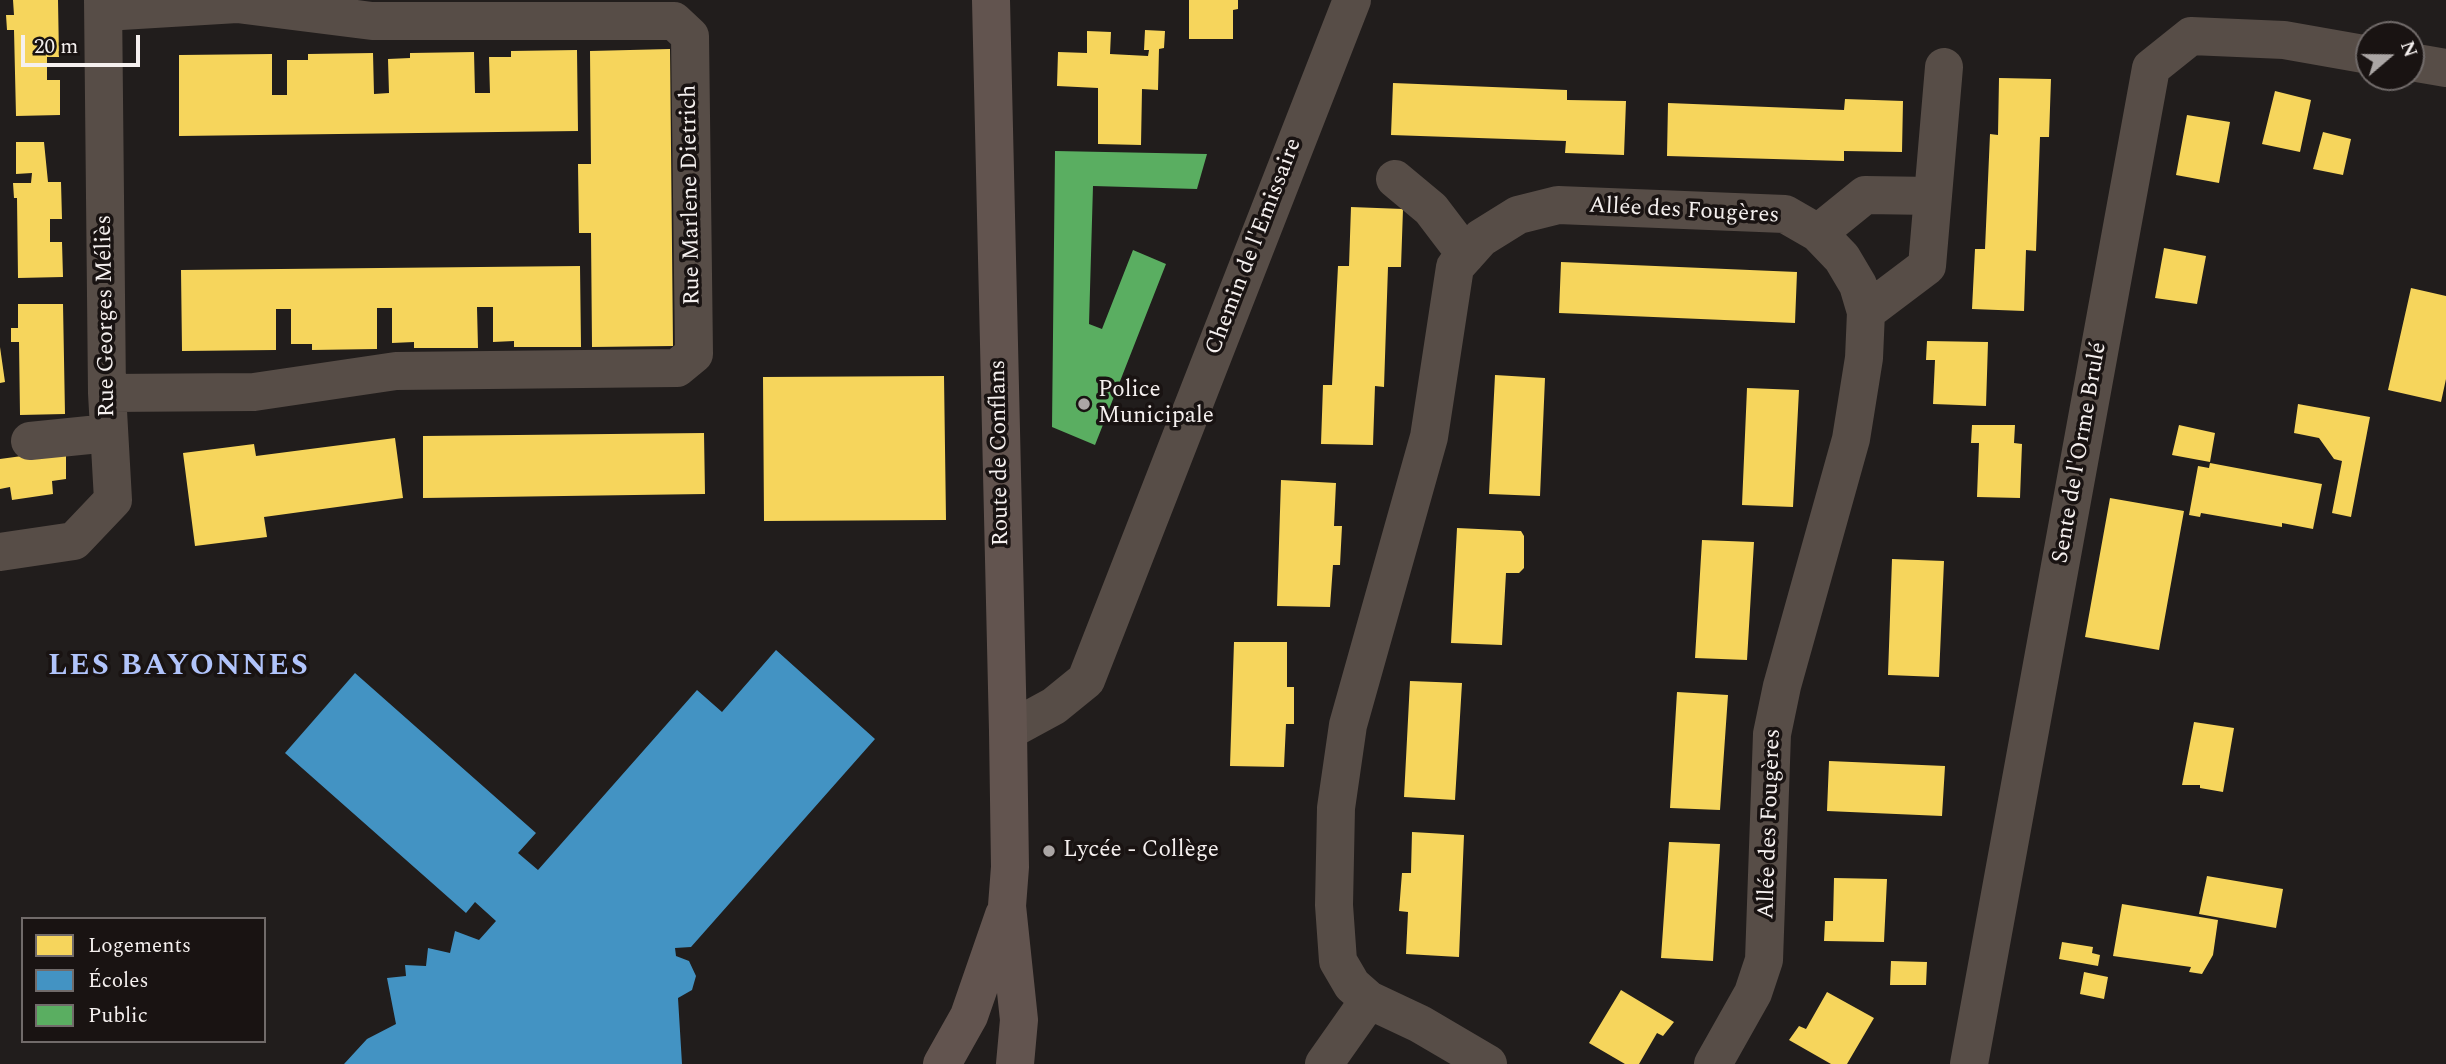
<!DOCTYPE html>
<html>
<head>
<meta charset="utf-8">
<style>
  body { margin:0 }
  #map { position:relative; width:2446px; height:1064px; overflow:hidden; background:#211d1c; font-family:Spectral,serif }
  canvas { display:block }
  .legend { position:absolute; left:21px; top:917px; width:245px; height:126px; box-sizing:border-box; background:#191312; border:2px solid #716b6a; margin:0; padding:9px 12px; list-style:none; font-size:21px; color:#f5f0ef }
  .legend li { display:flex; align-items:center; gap:14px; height:35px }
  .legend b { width:35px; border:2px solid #716b6a }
  .north { position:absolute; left:2355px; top:21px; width:70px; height:70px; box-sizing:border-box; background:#191312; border:2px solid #716b6a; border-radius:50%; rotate:70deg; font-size:19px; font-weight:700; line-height:28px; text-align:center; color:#f5f0ef }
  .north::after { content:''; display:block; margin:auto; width:24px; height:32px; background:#aba6a5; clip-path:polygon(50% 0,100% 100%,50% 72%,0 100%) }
  .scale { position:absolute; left:21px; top:35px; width:119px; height:32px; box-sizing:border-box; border:4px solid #f5f0ef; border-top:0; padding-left:9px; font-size:21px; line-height:24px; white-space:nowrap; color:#f5f0ef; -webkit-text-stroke:5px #191312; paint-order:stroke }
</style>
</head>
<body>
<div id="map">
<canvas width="2446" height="1064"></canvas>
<ul class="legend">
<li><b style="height:19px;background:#f6d55c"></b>Logements</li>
<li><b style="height:19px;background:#4393c3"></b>Écoles</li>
<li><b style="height:19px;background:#5aae61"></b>Public</li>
</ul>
<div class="north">N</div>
<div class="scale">20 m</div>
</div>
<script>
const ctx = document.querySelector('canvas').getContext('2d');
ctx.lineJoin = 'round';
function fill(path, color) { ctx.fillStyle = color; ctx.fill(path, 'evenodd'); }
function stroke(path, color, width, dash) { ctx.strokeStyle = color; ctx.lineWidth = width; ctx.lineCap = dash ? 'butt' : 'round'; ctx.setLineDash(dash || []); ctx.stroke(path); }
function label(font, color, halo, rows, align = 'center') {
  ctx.font = font + ' Spectral,serif'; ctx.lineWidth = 7; ctx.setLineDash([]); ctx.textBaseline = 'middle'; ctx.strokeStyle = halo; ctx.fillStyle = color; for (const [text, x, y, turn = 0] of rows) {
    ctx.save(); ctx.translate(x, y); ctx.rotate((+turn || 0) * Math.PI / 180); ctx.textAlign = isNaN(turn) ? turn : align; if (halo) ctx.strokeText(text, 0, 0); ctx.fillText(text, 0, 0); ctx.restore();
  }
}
const homes = new Path2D(`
  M13,0h45l1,57h-12v23h13v35l-44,1 -2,-86h-7l-1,-15h8z
  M1189,0h49v9l-5,1v29h-44z
  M1145,30l20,1 -1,17 -5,1 -1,41 -16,-1 -1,56 -43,-1v-56l-41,-2 1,-34 29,1v-22l24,1 -1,22 38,2 1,-6h-5z
  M670,49l3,297 -81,1 -1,-114h-12l-1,-69h13l-1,-113z
  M577,50l1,81 -399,5v-81l93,-1v41h15v-35h21v-6l65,-1 1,41 15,-1 -1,-34 22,-1v-5l64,-1 1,41h15l-1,-36h22v-6z
  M1999,78l52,1 -2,58h-9l-4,114 -10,-1 -2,61 -52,-2 3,-60h10l5,-115 8,1z
  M1393,83l174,7v10l59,1 -2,54 -59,-2 1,-12 -175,-6z
  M2275,91l36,9 -11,52 -38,-8z
  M1845,99l58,2 -1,51 -58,-1v10l-177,-5 1,-53 176,7z
  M2187,115l43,7 -11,61 -43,-8z
  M2323,132l28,7 -8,36 -30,-6z
  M16,142h28l4,40h13l1,37h-12v23h12l1,35 -45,1 -1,-80h-3l-1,-15h18l1,-10 -16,1z
  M1351,207l52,2 -2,58h-13l-4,120 -9,-1 -2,59 -52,-1 2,-59h9l6,-119h11z
  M2164,248l42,8 -9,48 -42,-6z
  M1561,262l236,10 -2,51 -236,-10z
  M580,266l1,81h-67v-6l-21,1v-35h-16l1,41h-64v-6l-22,1v-35h-15v41l-65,1v-6h-21v-35h-15v41l-94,1 -1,-81z
  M2411,288l35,8v83l-5,23 -53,-12z
  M18,304h45l2,110 -45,1 -1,-73h-8v-14h7z
  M1927,341l61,1 -2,64 -53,-2 2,-44h-9z
  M0,347l5,35 -5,1z
  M1495,375l50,3 -5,118 -51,-2z
  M944,376l2,144 -182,1 -1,-144z
  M1747,388l52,2 -6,117 -51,-2z
  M2298,404l72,13 -19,100 -19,-4 10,-52 -8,-2 -15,-21 -25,-5z
  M1972,425h43l-1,18 8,1 -2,54 -43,-1 2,-54h-8z
  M2179,425l36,8 -5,29 -38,-7z
  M704,433l1,61 -282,4v-62z
  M395,438l8,60 -139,19 3,20 -72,9 -12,-93 71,-9 2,12z
  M66,450v29l-14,2 1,13 -41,6 -2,-13 -10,2v-30z
  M2210,463l112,21 -9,45 -31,-6v4l-81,-14 -1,4 -11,-2 9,-49 11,2z
  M1281,480l55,3 -2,43h8l-2,39h-7l-3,42 -53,-1z
  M2110,498l74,13 -25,139 -74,-13z
  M1457,528l64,3 3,5v32l-5,5h-13l-4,72 -51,-2z
  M1702,540l52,2 -7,118 -52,-2z
  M1892,559l52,2 -5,116 -51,-2z
  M1234,642h53v45h7v37h-8l-2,43 -54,-1z
  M1410,681l52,2 -7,117 -51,-3z
  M1677,692l51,3 -8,115 -50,-2z
  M2194,722l40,6 -11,64 -23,-4v-3h-18z
  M1829,761l116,5 -3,50 -115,-5z
  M1412,832l52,3 -5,122 -53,-3 2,-42 -9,-1 3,-38h9z
  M1669,842l51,2 -7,117 -52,-3z
  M2207,876l76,13 -7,39 -77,-14z
  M1834,878l53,1 -3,63 -60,-1 1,-20h8z
  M2122,904l96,16 -5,35 -11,19 -13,-2 2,-5 -78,-11z
  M2062,942l31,5 -1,6 8,2 -2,11 -39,-7z
  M1891,961l36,1 -1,23h-36z
  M2084,972l24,5 -4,22 -24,-5z
  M1621,990l53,32 -11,14 -6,-3 -18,31h-14l-36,-21z
  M1827,992l47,26 -27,46h-16l-42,-24 10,-14 7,3z`);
const schools = new Path2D(`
  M776,650l99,89 -184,208 -16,1 1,8 13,5 7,15 -4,14 -14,8 4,66h-338l23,-25 29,-15 -9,-46 19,-2 -1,-11 21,1 2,-18 22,5 5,-22 24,9 17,-19 -21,-19 -9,11 -181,-160 70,-80 181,160 -18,20 20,17 159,-180 25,22z`);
const public = new Path2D(`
  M1055,151l152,3 -10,35 -104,-3 -4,138 13,5 31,-79 33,14 -71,181 -43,-18z`);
const minor = new Path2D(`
  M104,8l17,3 116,-7 135,17h302l16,15 4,318 -17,14 -281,3 -142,21 -147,1
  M2411,62l35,6
  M1395,179l36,30 35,46
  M1818,233l47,-38 68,1
  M1866,312l61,-46 17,-199
  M30,441l79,-8
  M0,552l74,-11 39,-41 -6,-107 -4,-393
  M1008,731l46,-25 32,-26 266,-680
  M1324,1064l45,-64
  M1488,1064l-68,-40 -51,-24 -17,-15 -14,-24 -4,-56 2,-97 12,-83 81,-288 26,-170 26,-29 37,-23 40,-10 227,9 33,19 24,25 16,27 8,27 -2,46 -13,81 -69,247 -10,48 -8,226 -11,33 -40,71
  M1969,1064l182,-996 40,-32 93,4 85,15`);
const major = new Path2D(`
  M991,0l17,731 2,136 -3,39 12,114 -4,44
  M942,1064l27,-48 35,-101`);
const markers = [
  [1084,404,7,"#aba6a5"],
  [1049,851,7,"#aba6a5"]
];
const streetNames = [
  ["Rue Marlene Dietrich",692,195,-91],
  ["Allée des Fougères",1684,212,3],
  ["Chemin de l'Emissaire",1255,247,-69],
  ["Rue Georges Méliès",107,316,-91],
  ["Route de Conflans",1001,453,-91],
  ["Sente de l'Orme Brulé",2081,453,-80],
  ["Allée des Fougères",1771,824,-88]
];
const poiNames = [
  ["Police",1098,391],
  ["Municipale",1098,417],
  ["Lycée - Collège",1063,851]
];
const districtNames = [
  ["LES BAYONNES",179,668]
];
fill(homes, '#f6d55c');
fill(schools, '#4393c3');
fill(public, '#5aae61');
stroke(minor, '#574d47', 38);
stroke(major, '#62544f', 38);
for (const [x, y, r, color] of markers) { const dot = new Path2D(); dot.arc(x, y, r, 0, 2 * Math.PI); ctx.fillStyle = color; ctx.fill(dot); stroke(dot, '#191312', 2.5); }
label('23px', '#f5f0ef', '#191312', streetNames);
label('23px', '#f5f0ef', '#191312', poiNames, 'left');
ctx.letterSpacing = '2px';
label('bold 30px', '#b1c4fb', '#191312', districtNames);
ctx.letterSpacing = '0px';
</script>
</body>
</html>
